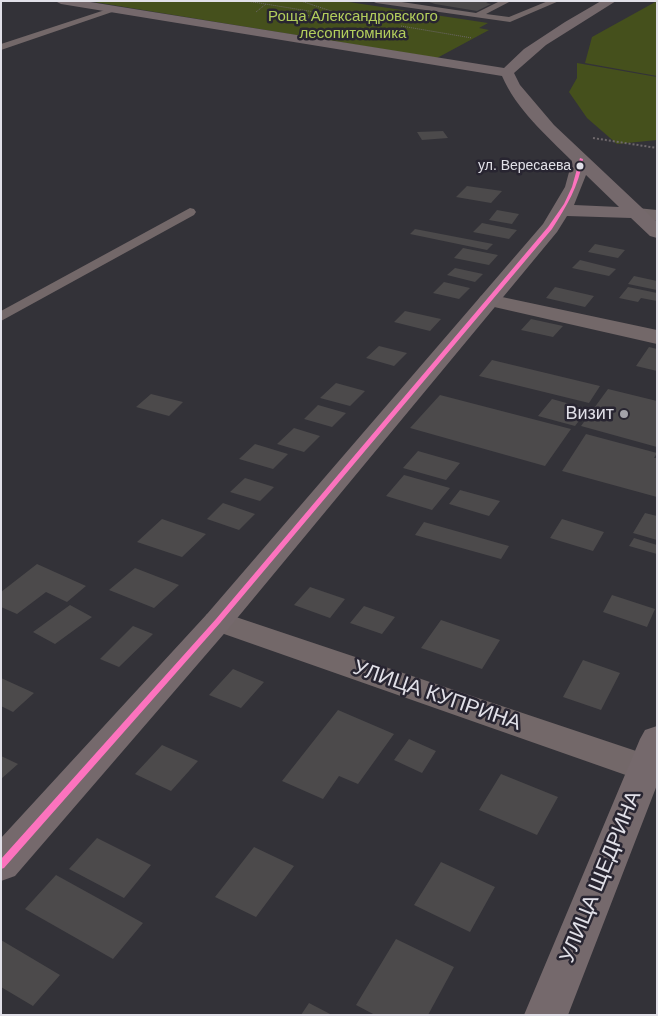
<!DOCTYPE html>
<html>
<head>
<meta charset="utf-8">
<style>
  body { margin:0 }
  #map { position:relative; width:658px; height:1016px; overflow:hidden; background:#333238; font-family:Helvetica,sans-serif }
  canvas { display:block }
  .frame { position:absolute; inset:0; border:2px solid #e1e0e8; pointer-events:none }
</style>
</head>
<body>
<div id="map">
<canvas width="658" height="1016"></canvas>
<div class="frame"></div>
</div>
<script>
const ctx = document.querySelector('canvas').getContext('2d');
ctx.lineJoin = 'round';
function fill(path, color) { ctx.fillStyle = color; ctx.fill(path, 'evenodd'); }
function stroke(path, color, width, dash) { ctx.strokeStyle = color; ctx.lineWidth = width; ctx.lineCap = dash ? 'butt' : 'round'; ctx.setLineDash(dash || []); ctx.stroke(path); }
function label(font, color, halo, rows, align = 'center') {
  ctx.font = font + ' Helvetica,sans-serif'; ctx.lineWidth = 5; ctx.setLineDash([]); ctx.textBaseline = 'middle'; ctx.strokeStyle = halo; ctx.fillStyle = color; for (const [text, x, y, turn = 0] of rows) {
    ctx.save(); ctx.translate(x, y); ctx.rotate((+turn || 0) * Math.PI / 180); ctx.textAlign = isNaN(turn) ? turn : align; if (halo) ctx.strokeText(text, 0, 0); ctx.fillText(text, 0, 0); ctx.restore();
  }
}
const green = new Path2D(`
  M88,1h254l146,22 -9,5 10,2 -52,28z
  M657,1v75l-72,-13 7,-26z
  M577,63l80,14v63l-40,4 -30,-26 -18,-26 8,-14z`);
const building = new Path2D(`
  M426,1h64l-4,2 5,1 -14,7 -42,-7z
  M443,131l5,7 -26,2 -5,-8z
  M467,186l35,5 -11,12 -35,-6z
  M497,210l22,4 -7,10 -23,-4z
  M482,223l35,7 -8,9 -36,-7z
  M415,229l78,15 -6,6 -77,-16z
  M595,244l30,6 -7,8 -30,-6z
  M463,248l35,7 -9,10 -35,-7z
  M580,260l36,9 -7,7 -37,-8z
  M455,268l28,6 -8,8 -28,-7z
  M634,276l23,5v9l-29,-6z
  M444,282l26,6 -11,11 -26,-6z
  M555,287l39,9 -9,11 -39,-9z
  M628,287l29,6v8l-16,-3 -3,4 -19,-4z
  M405,311l36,8 -11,12 -36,-9z
  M531,319l32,7 -10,11 -32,-7z
  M379,346l28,7 -13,13 -28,-8z
  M649,347l8,2v22l-21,-5z
  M492,360l108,26 -11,17 -110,-27z
  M336,383l29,8 -15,15 -30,-8z
  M608,389l49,12v46l-76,-21z
  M151,394l32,8 -14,14 -33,-9z
  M440,395l131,34 -26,37 -135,-38z
  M552,399l36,10 -13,17 -37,-10z
  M318,405l28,8 -14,14 -28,-8z
  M294,428l26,8 -16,16 -27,-8z
  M586,434l71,19 -3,5h3v39l-95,-26z
  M255,444l33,10 -15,15 -34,-10z
  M418,451l42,12 -14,17 -43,-12z
  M404,475l46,13 -18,22 -46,-14z
  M245,478l29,9 -14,14 -30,-9z
  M460,490l40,11 -11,15 -40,-12z
  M223,503l32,11 -16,16 -32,-11z
  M645,513l12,3v24l-24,-7z
  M162,519l44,15 -24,23 -45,-15z
  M562,519l42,13 -11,19 -43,-13z
  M424,522l85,24 -8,13 -86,-24z
  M634,538l23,7v9l-28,-8z
  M37,564l49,22 -19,16 -21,-10 -29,22 -16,-7v-15z
  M135,568l44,17 -25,23 -45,-18z
  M310,587l35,12 -15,19 -36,-13z
  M612,595l43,14 -8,18 -44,-15z
  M70,605l22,12 -37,27 -22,-12z
  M364,606l31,11 -13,17 -32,-11z
  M441,620l59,20 -18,29 -61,-21z
  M133,626l20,8 -34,33 -19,-8z
  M583,660l37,13 -19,37 -38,-13z
  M233,669l31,13 -23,26 -32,-13z
  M1,678l33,15 -21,19 -12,-6z
  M338,710l56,24 -36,50 -19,-8 -16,23 -41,-18z
  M409,739l27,12 -14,22 -28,-13z
  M162,745l36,16 -27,30 -36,-17z
  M1,756l17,8 -17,15z
  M501,774l57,23 -21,38 -58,-25z
  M97,838l54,27 -27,33 -55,-29z
  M254,847l40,19 -38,51 -41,-20z
  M441,862l54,25 -25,45 -56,-27z
  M56,875l87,48 -30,36 -88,-50z
  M396,939l58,28 -26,48h-53l-19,-10z
  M1,940l59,35 -27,31 -32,-19z
  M309,1003l23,12h-31z`);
const pathFar1 = new Path2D(`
  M247,1l123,20
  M301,1l39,13
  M256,12l10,-8
  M296,15l38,2
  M401,26l71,12`);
const path = new Path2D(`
  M593,138l64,10`);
const lane = new Path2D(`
  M372,1h23l81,12 24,-12h11l-25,13 23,3 39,-16h11l-49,21 -134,-19z
  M111,8l7,2 -117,40v-6z
  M190,208l4,1 2,3 -2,3 -193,106v-10z`);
const street = new Path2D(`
  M637,208l20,2v11l-26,-4 -3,-4 3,-4z
  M488,294l169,36v14l-176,-40 -3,-4 3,-4z
  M218,611l439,147v28l-450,-158 -5,-7 5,-7z`);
const secondary = new Path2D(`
  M55,1h29l420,67 20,-19 41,-27 36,-21h15l-70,44 -32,28 6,12 34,40 103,97v16l-7,-2 -19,-18 -64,-2 -10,16 -328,396 -214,248 -14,5v-43l206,-224 336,-390 22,-37 7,-26c-25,-25 -56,-52 -70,-85l-441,-72zM586,175l33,32 -45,-2z
  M657,726v59l-89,230h-44l116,-276 5,-9z`);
const bus1 = new Path2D(`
  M580,158l3,1c-4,27 -17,48 -31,70l-332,394 -216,245 -3,1v-10l215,-240 332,-392 16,-23 8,-17z`);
const markers = [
  [580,166,4.5,"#e1e0e8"],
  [624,414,5,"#a4a3aa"]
];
const farBusnames = [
  ["ул. Вересаева",571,166]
];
const farParknames = [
  ["Роща Александровского",353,17],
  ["лесопитомника",353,34]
];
const poiNames = [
  ["Визит",614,414]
];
const nearStreetnames = [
  ["УЛИЦА КУПРИНА",437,696,19],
  ["УЛИЦА ЩЕДРИНА",601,877,-68]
];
fill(green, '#45501c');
fill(building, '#4c4a4b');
stroke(pathFar1, '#6e686b', 1, [1, 1]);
stroke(path, '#6e686b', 2, [2, 2]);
fill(lane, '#736869');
fill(street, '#736869');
fill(secondary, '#75696c');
fill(bus1, '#fc73be');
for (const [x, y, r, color] of markers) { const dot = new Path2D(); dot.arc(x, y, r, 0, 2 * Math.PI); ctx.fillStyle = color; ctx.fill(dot); stroke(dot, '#282531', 2); }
label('14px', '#e1e0e8', '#282531', farBusnames, 'right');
label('15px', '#b3ce5c', '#282531', farParknames);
label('18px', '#e1e0e8', '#282531', poiNames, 'right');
label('21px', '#e1e0e8', '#282531', nearStreetnames);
</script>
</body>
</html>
